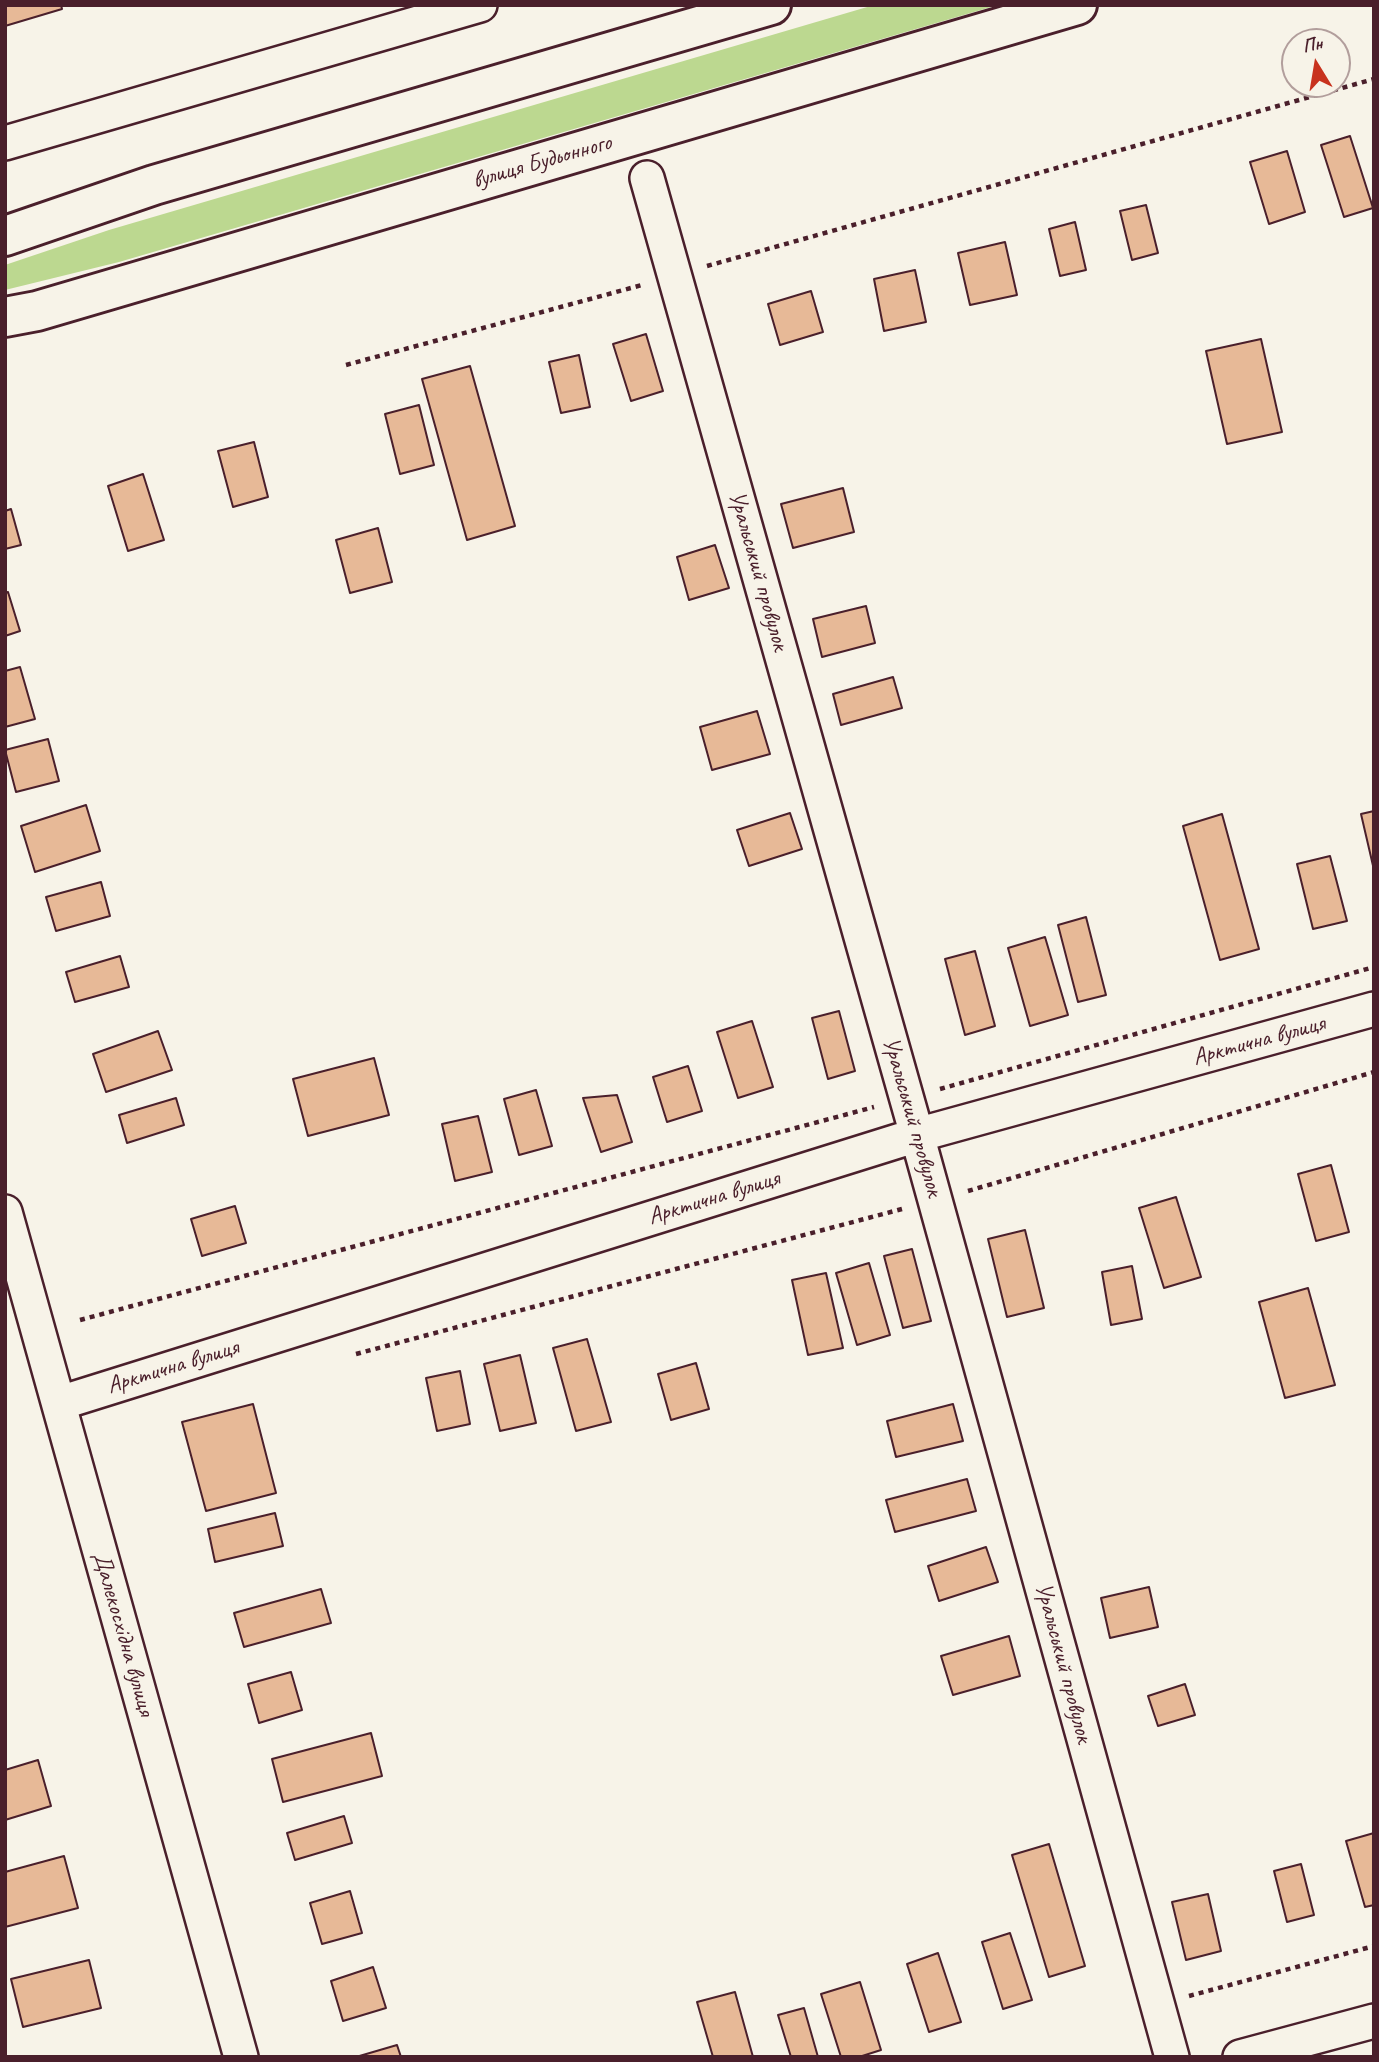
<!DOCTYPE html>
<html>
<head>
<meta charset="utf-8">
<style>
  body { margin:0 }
  #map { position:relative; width:1379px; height:2062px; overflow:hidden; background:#f7f3e8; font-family:Caveat,sans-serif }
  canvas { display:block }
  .frame { position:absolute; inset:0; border:7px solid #4a1f2b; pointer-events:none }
  .north { position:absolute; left:1281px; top:28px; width:70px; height:70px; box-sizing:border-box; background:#f7f3e8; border:2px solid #b29e9c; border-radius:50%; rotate:349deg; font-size:19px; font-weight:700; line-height:28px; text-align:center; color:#4a1f2b }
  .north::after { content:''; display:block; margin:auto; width:24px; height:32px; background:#c8321e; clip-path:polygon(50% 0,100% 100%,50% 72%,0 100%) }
</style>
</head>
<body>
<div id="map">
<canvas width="1379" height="2062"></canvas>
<div class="frame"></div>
<div class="north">Пн</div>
</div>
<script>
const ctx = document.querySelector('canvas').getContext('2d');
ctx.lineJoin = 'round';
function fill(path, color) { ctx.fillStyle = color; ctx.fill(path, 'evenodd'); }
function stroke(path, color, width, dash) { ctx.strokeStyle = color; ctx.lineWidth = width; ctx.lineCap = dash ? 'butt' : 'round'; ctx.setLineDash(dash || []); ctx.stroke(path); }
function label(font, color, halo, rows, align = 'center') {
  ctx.font = font + ' Caveat,sans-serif'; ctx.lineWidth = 7; ctx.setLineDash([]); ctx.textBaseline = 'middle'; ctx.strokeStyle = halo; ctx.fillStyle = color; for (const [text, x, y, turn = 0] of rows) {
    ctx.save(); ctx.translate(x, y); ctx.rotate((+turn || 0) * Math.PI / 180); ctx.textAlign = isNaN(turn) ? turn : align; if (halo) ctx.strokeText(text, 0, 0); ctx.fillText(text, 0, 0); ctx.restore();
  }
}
const green = new Path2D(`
  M874,5h124l-879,257 -114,28v-25l104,-35z`);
const building = new Path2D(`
  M5,5h56l1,4 -57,17z
  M1350,136l23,72 -29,9 -23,-72z
  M1287,151l18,61 -36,12 -19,-62z
  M1146,205l12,48 -26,7 -12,-49z
  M1075,222l11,48 -26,6 -11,-47z
  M1005,242l12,53 -47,10 -12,-52z
  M915,270l11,52 -42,9 -10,-52z
  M811,291l12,41 -43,13 -12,-41z
  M646,334l17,57 -32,10 -18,-57z
  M1261,339l21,93 -55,12 -21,-93z
  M579,355l11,52 -29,6 -12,-51z
  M470,366l45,160 -48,14 -45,-161z
  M419,405l15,60 -34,9 -15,-60z
  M254,442l14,55 -35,10 -15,-56z
  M143,474l21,66 -36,11 -20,-65z
  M843,488l11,44 -61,16 -12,-44z
  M11,509l10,36 -16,4v-38z
  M378,528l14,54 -42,11 -14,-53z
  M715,545l14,43 -40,12 -12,-43z
  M8,592l12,39 -15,5v-43z
  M866,606l9,37 -53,14 -9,-38z
  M20,667l15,52 -30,8v-56z
  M893,677l9,31 -61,17 -8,-31z
  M757,711l13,43 -58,16 -12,-43z
  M48,739l11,42 -43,11 -11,-42z
  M86,805l14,46 -65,21 -14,-46z
  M1374,811v59l-13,-56z
  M790,813l12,36 -53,17 -12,-36z
  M1222,814l37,135 -39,11 -37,-134z
  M1330,856l17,65 -34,8 -16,-65z
  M101,882l9,34 -54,15 -10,-34z
  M1086,917l20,78 -28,7 -20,-77z
  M1045,937l23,78 -38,11 -22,-78z
  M975,951l20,75 -30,9 -20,-76z
  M120,956l9,31 -54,15 -9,-30z
  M839,1011l16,60 -27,8 -16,-61z
  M752,1021l21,66 -35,11 -21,-66z
  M158,1031l14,39 -66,22 -13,-38z
  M374,1058l15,57 -81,21 -15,-57z
  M688,1066l14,45 -35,11 -14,-45z
  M536,1090l16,56 -33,9 -15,-56z
  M617,1095l15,47 -31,10 -18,-54z
  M176,1098l8,27 -57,18 -8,-28z
  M478,1116l14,56 -37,9 -13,-57z
  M1331,1165l18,67 -33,9 -18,-67z
  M1176,1197l25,80 -37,11 -25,-80z
  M235,1206l11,37 -44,13 -11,-37z
  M1025,1230l19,78 -37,9 -19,-78z
  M912,1249l19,72 -28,7 -19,-72z
  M869,1263l21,72 -33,10 -21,-72z
  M1132,1266l10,53 -31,6 -9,-53z
  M826,1273l17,75 -35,7 -16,-75z
  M1308,1288l27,97 -50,13 -26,-96z
  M587,1339l24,83 -35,9 -23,-83z
  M520,1355l16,68 -36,8 -16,-67z
  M696,1363l13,46 -38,11 -13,-46z
  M460,1371l10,53 -33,7 -11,-53z
  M253,1404l23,89 -70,18 -24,-89z
  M953,1404l10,37 -67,16 -9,-36z
  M967,1479l9,32 -81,21 -9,-32z
  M275,1513l8,33 -68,16 -7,-33z
  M986,1547l12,35 -59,19 -11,-35z
  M1149,1587l9,40 -48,11 -9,-40z
  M321,1589l10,34 -87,24 -10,-34z
  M1009,1636l11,40 -67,19 -12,-39z
  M291,1672l11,38 -43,13 -11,-39z
  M1185,1684l10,31 -37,11 -10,-30z
  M371,1733l11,43 -99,26 -11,-43z
  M38,1760l13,46 -46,14v-50z
  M344,1816l8,27 -57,17 -8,-27z
  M1374,1833v72l-9,2 -19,-66z
  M1049,1844l36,122 -36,11 -37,-122z
  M64,1856l14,52 -73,19v-55z
  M1301,1864l13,51 -27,7 -13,-51z
  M350,1891l12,42 -40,11 -12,-41z
  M1208,1894l13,57 -35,9 -14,-58z
  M1010,1933l22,67 -29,9 -21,-67z
  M938,1953l23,69 -32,10 -22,-68z
  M89,1960l12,48 -78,19 -12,-48z
  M373,1967l13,41 -43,13 -12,-40z
  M860,1982l21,68 -22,7h-18l-20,-63z
  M735,1992l18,65h-40l-16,-55z
  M804,2008l14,49h-27l-13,-42z
  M397,2045l4,12h-45z`);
const path = new Path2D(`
  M707,266l667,-187
  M346,365l296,-80
  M940,1089l434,-122
  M968,1191l406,-119
  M80,1320l794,-213
  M356,1354l546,-145
  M1189,1996l185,-50`);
const street = new Path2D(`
  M5,143l475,-138
  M647,178l270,957 255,922
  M5,1212l236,845
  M60,1403l857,-268 457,-126
  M1240,2057l134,-36`);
const secondary = new Path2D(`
  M5,236l149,-51 617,-180
  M5,317l32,-6 1040,-306`);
const streetNames = [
  ["вулиця Будьонного",542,162,-16],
  ["Уральський провулок",758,571,74],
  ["Арктична вулиця",1259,1041,-15],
  ["Уральський провулок",912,1117,74],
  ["Арктична вулиця",714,1198,-17],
  ["Арктична вулиця",173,1367,-17],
  ["Далекосхідна вулиця",123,1634,74],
  ["Уральський провулок",1063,1663,75]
];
fill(green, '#bcd890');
fill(building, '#e7b997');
stroke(building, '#4a1f2b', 2);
stroke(street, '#4a1f2b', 38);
stroke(secondary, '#4a1f2b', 44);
stroke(path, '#4a1f2b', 4.5, [5, 5]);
stroke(street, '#f7f3e8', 33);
stroke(secondary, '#f7f3e8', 38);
label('24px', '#4a1f2b', '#f7f3e8', streetNames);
</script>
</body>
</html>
